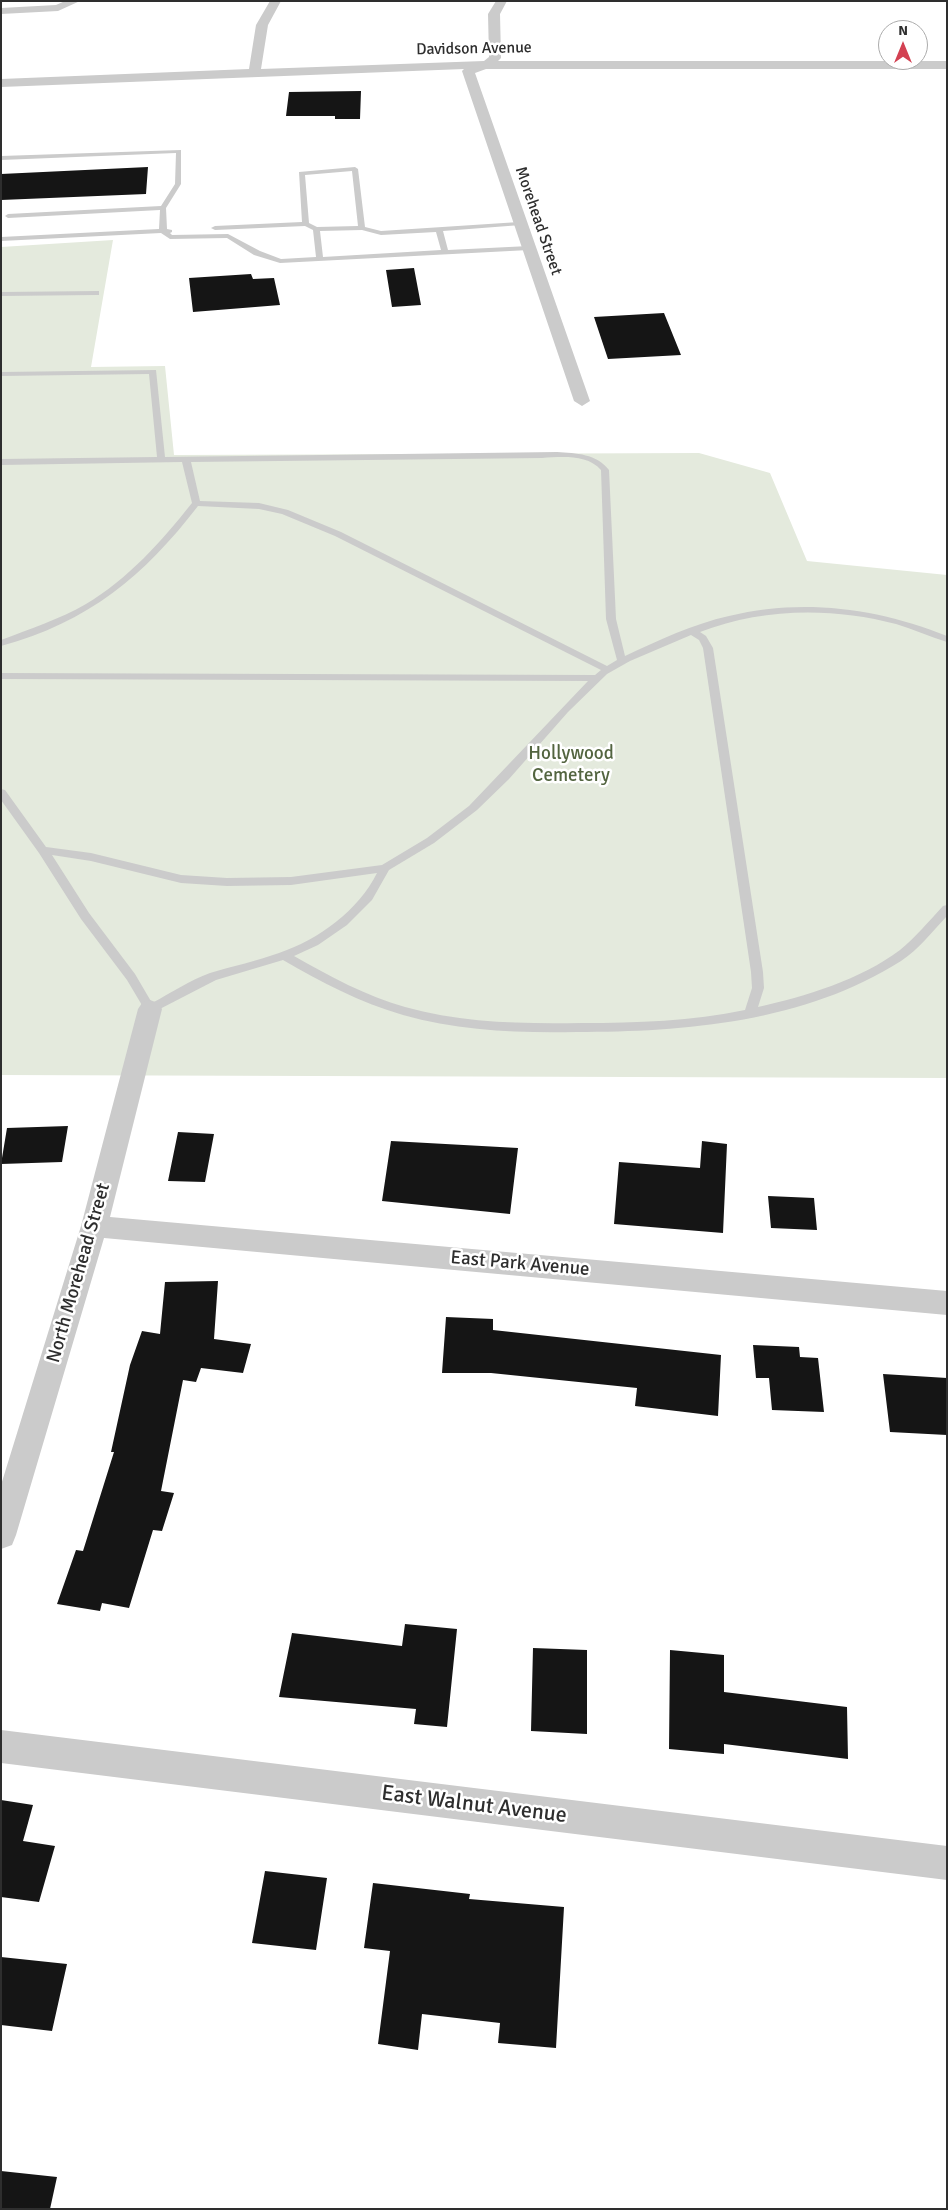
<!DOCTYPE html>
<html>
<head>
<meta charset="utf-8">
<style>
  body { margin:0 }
  #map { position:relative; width:948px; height:2210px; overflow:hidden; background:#fff; font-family:Signika,sans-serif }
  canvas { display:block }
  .frame { position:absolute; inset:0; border:2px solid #2e2e2e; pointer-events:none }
  .north { position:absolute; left:878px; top:20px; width:50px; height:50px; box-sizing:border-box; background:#fff; border:1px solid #ababab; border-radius:50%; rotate:0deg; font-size:14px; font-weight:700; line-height:20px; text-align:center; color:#2e2e2e }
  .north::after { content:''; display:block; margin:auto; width:18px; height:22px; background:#d34152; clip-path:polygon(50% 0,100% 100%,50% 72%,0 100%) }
</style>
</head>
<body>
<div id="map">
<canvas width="948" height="2210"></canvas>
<div class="frame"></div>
<div class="north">N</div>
</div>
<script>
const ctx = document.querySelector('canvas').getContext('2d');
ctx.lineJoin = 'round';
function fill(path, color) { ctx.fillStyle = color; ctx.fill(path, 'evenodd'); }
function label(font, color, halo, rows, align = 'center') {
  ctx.font = font + ' Signika,sans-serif'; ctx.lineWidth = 5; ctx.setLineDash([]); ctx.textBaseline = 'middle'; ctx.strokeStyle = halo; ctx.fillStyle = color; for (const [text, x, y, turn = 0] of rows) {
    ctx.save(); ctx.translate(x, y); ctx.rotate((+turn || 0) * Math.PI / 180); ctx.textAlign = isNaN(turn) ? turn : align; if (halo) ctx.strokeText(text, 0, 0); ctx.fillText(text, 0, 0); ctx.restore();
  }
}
const green = new Path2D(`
  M113,240l-22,127 74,-1 9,89 525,-2 71,20 37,88 140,14v503l-946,-3v-828z`);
const building = new Path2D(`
  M361,91l-1,28h-25v-3h-49l3,-24z
  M148,167l-2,27 -145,6v-26z
  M414,268l7,37 -29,2 -6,-37z
  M251,274l2,5 21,-1 6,27 -87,7 -4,-34z
  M664,313l17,42 -73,4 -14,-42z
  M68,1126l-6,36 -61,2 6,-36z
  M178,1132l36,2 -9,48 -37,-1z
  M391,1141l127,7 -8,66 -128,-13z
  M702,1141l25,3 -4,89 -109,-9 5,-62 81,6z
  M768,1196l46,2 3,32 -46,-2z
  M218,1281l-4,58 37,5 -8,29 -42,-5 -5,14 -13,-2 -22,111 13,2 -12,38 -9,-1 -24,78 -27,-5 -2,8 -43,-7 19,-54 7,1 31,-99h-3l19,-87 12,-34 18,3 5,-52z
  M446,1317l47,2v11l228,25 -3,61 -83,-10 2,-18 -146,-15h-49z
  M753,1345l46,2 1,10 18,1 6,54 -52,-2 -3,-32h-13z
  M883,1374l64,4v57l-57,-3z
  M405,1624l52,5 -10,98 -33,-3 2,-15 -137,-12 13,-64 110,13z
  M533,1648l54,2v84l-56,-3z
  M670,1650l54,5v37l123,15 1,52 -124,-15v10l-55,-5z
  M1,1800l32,5 -10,36 32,5 -16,56 -38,-5z
  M265,1871l62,7 -11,72 -64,-7z
  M373,1883l97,11 -1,5 95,8 -8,141 -58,-5 2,-20 -78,-9 -4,36 -40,-6 12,-93 -26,-3z
  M1,1957l66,7 -15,67 -51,-6z
  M1,2171l56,6 -7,32h-49z`);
const lane = new Path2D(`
  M181,150v34l-15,24 1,21 5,1v2l-2,1 2,2 56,-1 32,17 21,8 35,-2 -3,-27 -8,-4 -90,4 -4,-2 4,-2 87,-4 -3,-50 56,-5 3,2 7,58 16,4 138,-9 4,2 -2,1 -78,6 5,19 81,-4 4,2 -4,2 -249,13 -26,-8 -27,-17 -57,1 -9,-6 -160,8v-4l158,-8 1,-19 -152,8 -3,-2 3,-2 153,-8 14,-22 1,-31 -175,7v-4zM352,171l6,55 -41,1 -8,-4 -4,-48zM362,230l19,5 55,-3 5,18 -118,7 -3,-26z
  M99,291v4h-3l-95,1v-4z
  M156,370l9,87 392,-5c19,1 40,2 52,18l7,149 9,37c34,-16 68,-32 104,-40 72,-18 149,-8 218,20v6c-17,-5 -34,-13 -51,-18 -64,-17 -135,-16 -196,8l6,4 7,12 50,324 1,16 -6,19c46,-10 104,-28 142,-57 16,-13 29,-29 43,-44l4,-1v11c-15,16 -28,33 -46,45 -96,61 -215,71 -325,71 -58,1 -117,-1 -173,-17 -42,-12 -82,-33 -120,-55l-67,20 -62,32h-8l-19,-32 -46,-61 -42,-66 -38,-53v-11l4,1 41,57 45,6 90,22 46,3 64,-1 91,-12 45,-27 42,-32 119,-125 -587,-2v-6l594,2 6,-5 -266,-134 -53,-22 -23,-5 -61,-3c-54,70 -109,116 -197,140v-6c29,-11 59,-21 85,-36 42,-25 76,-63 106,-101l-10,-41 -181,3v-6l156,-2 -8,-83 -148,2v-4zM542,458c19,-1 45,-4 59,12l5,149 11,41 -10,6 -266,-134 -53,-22 -29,-7 -59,-2 -9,-39zM691,635l8,5 4,8 48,324 1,16 -7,22c-53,11 -108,13 -163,13 -59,1 -120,0 -177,-16 -39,-11 -76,-31 -111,-51l24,-11 29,-20 25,-25 17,-30 45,-27 43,-33 32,-31 59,-67 39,-38 23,-13zM52,855l39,6 90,22 46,3 64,-1 86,-12c-18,37 -59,67 -98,80 -22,8 -46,13 -69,20 -20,7 -39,20 -58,30l-17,-29 -46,-61z`);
const street = new Path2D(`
  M65,1h15l-22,10 -57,3v-6l55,-3z
  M270,1h11l-13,24 -7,44 223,-8 5,-4 -1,-43 8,-13h11l-7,13 1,44 -3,3h449v8h-461l-11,4 115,328 -8,5 -8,-5 -112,-330 2,-2 -463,18v-8l248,-10 7,-44z
  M150,1000l8,3 4,6 -52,208 837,74v24l-843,-77 -88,297 -4,10 -11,4v-64l80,-259 57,-217 4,-6z
  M1,1730l946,116v34l-946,-117z`);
const farStreetnames = [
  ["Davidson Avenue",474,49,-1],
  ["Morehead Street",538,221,71]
];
const parkNames = [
  ["Hollywood",571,754],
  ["Cemetery",571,776]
];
const streetNames = [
  ["East Park Avenue",520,1264,5],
  ["North Morehead Street",79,1273,-74]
];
const nearStreetnames = [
  ["East Walnut Avenue",474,1805,7]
];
fill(green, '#e4eadd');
fill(building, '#151515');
fill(lane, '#cbcbcb');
fill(street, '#cbcbcb');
label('16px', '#2e2e2e', '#fff', farStreetnames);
label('19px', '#536540', '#fff', parkNames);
label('19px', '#2e2e2e', '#fff', streetNames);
label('22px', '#2e2e2e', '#fff', nearStreetnames);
</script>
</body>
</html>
